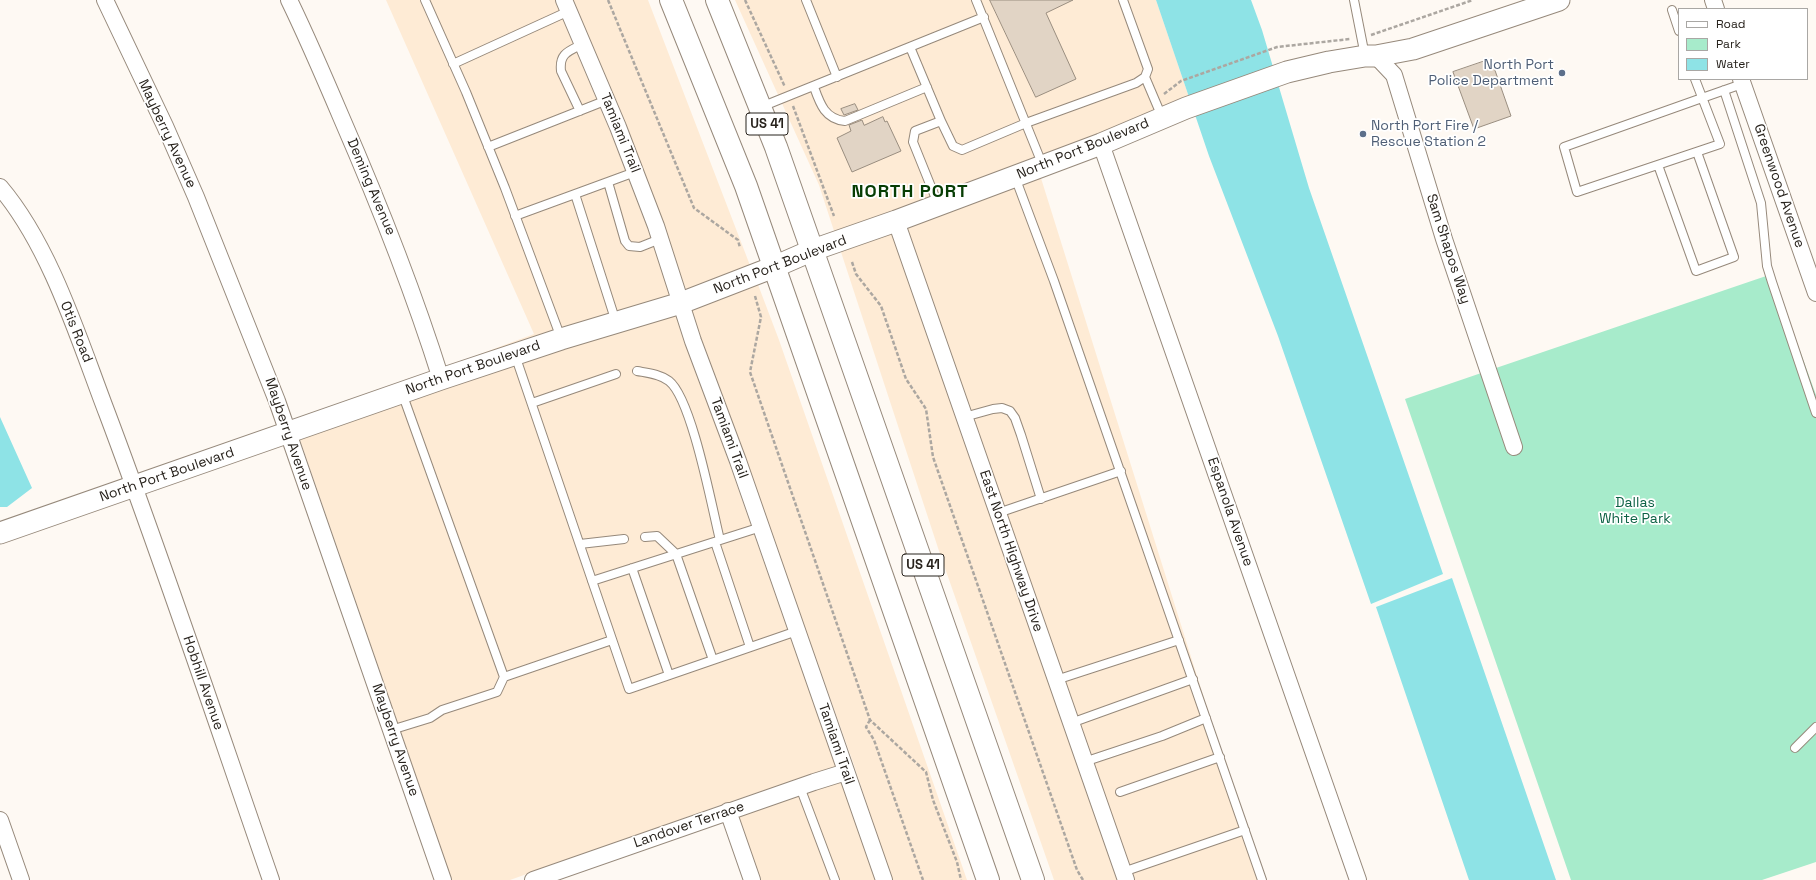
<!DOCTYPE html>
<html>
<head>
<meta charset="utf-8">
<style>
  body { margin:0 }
  #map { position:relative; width:1816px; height:880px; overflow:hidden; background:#fef9f3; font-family:"Space Grotesk",sans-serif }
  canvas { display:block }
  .legend { position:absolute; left:1678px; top:8px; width:130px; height:72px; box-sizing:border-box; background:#fff; border:1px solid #a9a7a4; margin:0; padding:5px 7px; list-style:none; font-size:12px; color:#27221c }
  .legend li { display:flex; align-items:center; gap:8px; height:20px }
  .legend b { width:20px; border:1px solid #a9a7a4 }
</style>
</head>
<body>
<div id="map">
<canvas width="1816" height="880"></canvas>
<ul class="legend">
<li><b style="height:5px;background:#fff"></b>Road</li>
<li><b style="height:11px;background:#a7ebcb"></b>Park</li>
<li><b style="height:11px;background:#8ee3e6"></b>Water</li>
</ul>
</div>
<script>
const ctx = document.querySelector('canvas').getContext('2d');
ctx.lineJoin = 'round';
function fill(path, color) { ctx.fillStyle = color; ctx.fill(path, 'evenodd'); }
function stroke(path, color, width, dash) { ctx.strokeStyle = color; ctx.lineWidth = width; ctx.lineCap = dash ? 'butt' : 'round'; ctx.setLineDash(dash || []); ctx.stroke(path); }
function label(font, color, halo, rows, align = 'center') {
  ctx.font = font + ' "Space Grotesk",sans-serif'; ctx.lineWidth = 3.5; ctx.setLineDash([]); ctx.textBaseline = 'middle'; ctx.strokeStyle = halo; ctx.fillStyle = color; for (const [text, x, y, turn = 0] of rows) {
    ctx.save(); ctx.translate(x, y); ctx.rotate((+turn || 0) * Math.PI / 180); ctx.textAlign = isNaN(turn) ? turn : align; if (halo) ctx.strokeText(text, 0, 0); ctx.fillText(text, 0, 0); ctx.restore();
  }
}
const built = new Path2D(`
  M386,0h169l55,131 38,98 23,69 -226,69 89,-33z
  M573,0h75l103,268 -64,25 -24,-70 -37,-99z
  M735,0h421l33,97 -90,39 -264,98 -16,-49z
  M1040,175l221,705h-127l-228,-654z
  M891,231l226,649h-63l-115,-329 -99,-302z
  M757,282l22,58 188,540h-75l-39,-118 -152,-424 -10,-31z
  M676,312l160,455 -104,34 -222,79h-58l-153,-443 144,-51z
  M841,781l34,99h-114l-23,-64z`);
const green = new Path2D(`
  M1772,274l44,121v467l-54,18h-191l-166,-481z`);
const water = new Path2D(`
  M1156,0h95l11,30 47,158 134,386 -72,30 -93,-268 -69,-180z
  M0,417l32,71 -25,19h-7z
  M1452,578l104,302h-87l-93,-273z`);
const building = new Path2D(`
  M990,0h83l-27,13 30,66 -40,18z
  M1491,59l20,57 -37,13 -21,-57z
  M855,104l3,6 -14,5 -3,-6z
  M883,117l2,5 2,-1 14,30 -49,21 -15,-34 14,-7 -2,-6 13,-5 2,5z`);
const path = new Path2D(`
  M608,0l86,208 44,32 2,8
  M745,0l40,87
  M1371,35l102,-35
  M1164,94l17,-13 96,-34 73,-8
  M793,106l41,110
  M852,262l4,12 25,32 25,73 20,30 7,48 144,413 6,10
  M755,296l6,21 -11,55 120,348 56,52 7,28 24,62 4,18
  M870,720l-4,7 8,13 49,140`);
const service = new Path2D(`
  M425,0l41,92 39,96 56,150
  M806,0l31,77
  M976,0l67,166
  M1354,0l11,56
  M1672,10l7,21
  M910,47l31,74 -26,10 -2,11 25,62
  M453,64l116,-53
  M1145,77l17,40
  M1695,79l25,65 -143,48 -13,-45 138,-49 40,-14
  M814,87c6,17 11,32 31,34l82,-34
  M1724,90l37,113 6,63 5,16 44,131
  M761,107l223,-90
  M580,111l-19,-40c-2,-18 8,-20 22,-27
  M941,121l12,25 9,4 64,-27 110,-40 9,-6 3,-8 -25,-69
  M488,147l119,-47
  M1658,165l38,106 38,-14 -37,-105
  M1015,177l39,104 208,599
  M608,182l17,59 4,5 11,1 20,-8
  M575,194l41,128
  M515,216l120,-44
  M515,355l114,334 168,-58
  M637,371c11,2 23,3 32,10 23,18 43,127 51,159
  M402,393l102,284 108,-37
  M532,403l84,-29
  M964,417l29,-8 9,-1 8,3 5,7 6,17 20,64
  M998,513l123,-42
  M645,537l12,-1 19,18 37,106
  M715,542l35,105
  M580,544l44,-5
  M632,568l37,107
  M592,581l169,-54
  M1056,680l123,-40
  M1071,723l122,-44
  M391,730l39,-12 12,-8 55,-18 7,-15
  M1795,748l21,-21
  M1084,762l78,-26 44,-18
  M800,787l35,93
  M1120,792l100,-35
  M1123,872l122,-42`);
const minor = new Path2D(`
  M105,0l60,126 31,71 81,204 166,479
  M289,0c19,39 36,79 53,119 37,85 71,171 99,260
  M564,0l54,127 38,99 37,115 45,120 146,419
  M1713,0l3,9
  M1376,56l18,19 50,164 70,208
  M1741,79l75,214
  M1101,144l257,736
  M0,187c51,60 79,153 107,226 58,154 110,311 164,467
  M896,221l230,659
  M728,811l24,69
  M0,820l21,60
  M533,880l281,-98 32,-10`);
const tertiary = new Path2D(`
  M0,533l441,-154 120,-40 120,-36 93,-36 39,-17 83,-29 205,-77 85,-36 101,-36 42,-10 36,-6h11l37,-7 146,-49`);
const primary = new Path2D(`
  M671,0l75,186 242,694
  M717,0l59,147 257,733`);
const markers = [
  [1562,73,4,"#5c6f8a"],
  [1363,134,4,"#5c6f8a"]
];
const shields = [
  [767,124,42],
  [923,565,42]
];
const shieldNames = [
  ["US 41",767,124],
  ["US 41",923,565]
];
const serviceNames = [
  ["North Port",1554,65],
  ["Police Department",1554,81],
  ["North Port Fire /",1371,126,"left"],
  ["Rescue Station 2",1371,142,"left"]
];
const streetNames = [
  ["Tamiami Trail",620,133,68],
  ["Mayberry Avenue",167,134,65],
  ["North Port Boulevard",1083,149,-22],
  ["Greenwood Avenue",1779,186,71],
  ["Deming Avenue",371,187,67],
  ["Sam Shapos Way",1448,249,72],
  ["North Port Boulevard",780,265,-21],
  ["Otis Road",76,332,68],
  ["North Port Boulevard",473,368,-19],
  ["Mayberry Avenue",288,434,71],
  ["Tamiami Trail",729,438,70],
  ["North Port Boulevard",167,475,-19],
  ["Espanola Avenue",1230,512,71],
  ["East North Highway Drive",1011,551,71],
  ["Hobhill Avenue",203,683,71],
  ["Mayberry Avenue",395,740,71],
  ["Tamiami Trail",836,744,71],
  ["Landover Terrace",689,825,-19]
];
const parkNames = [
  ["Dallas",1635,503],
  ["White Park",1635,519]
];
const districtNames = [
  ["NORTH PORT",910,192]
];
fill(built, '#feebd5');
fill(green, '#a7ebcb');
fill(water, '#8ee3e6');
fill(building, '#e1d4c5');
stroke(building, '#9a8e80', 1);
stroke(service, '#96897b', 10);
stroke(minor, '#96897b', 18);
stroke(tertiary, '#96897b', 23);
stroke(primary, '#96897b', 24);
stroke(path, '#aca7a1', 2.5, [4, 2]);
stroke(service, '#fff', 8);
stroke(minor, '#fff', 16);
stroke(tertiary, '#fff', 21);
stroke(primary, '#fff', 22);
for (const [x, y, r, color] of markers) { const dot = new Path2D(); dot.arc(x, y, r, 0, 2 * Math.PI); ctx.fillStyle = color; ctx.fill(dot); stroke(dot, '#fff', 1.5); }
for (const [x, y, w] of shields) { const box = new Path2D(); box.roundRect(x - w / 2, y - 11, w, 22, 3); ctx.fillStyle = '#fff'; ctx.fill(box); stroke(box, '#27221c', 1); }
label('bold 13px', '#27221c', null, shieldNames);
label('14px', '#4e5e75', '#fff', serviceNames, 'right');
label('14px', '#27221c', '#fff', streetNames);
label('14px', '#0d6245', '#fff', parkNames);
ctx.letterSpacing = '1px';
label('bold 18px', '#073d04', '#fff', districtNames);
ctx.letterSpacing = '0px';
</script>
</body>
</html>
